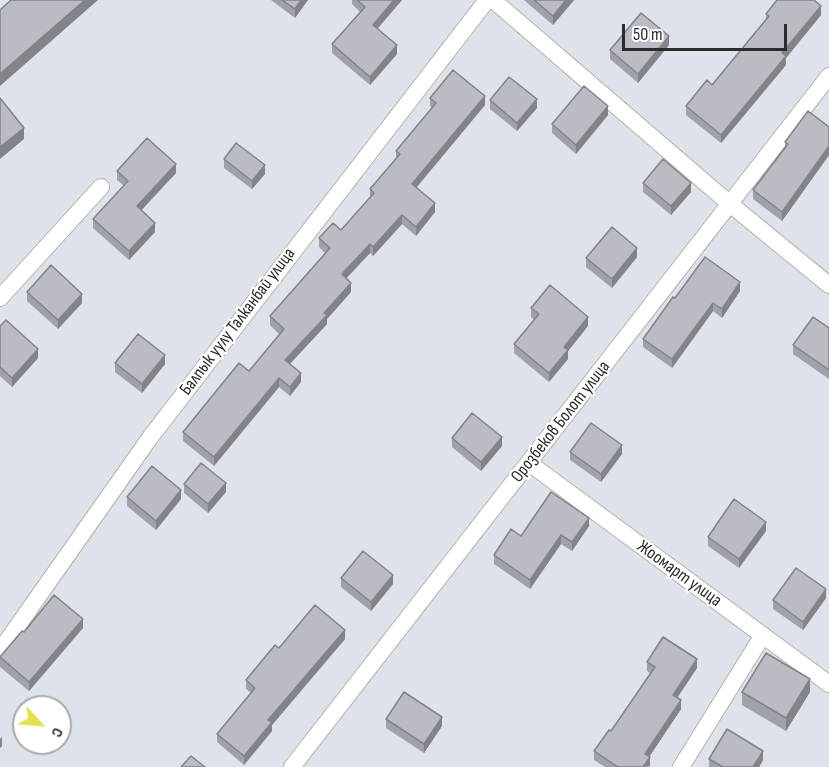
<!DOCTYPE html>
<html>
<head>
<meta charset="utf-8">
<style>
  body { margin:0 }
  #map { position:relative; width:829px; height:767px; overflow:hidden; background:#dee2eb; font-family:"Sofia Sans Condensed",sans-serif }
  canvas { display:block }
  .north { position:absolute; left:12px; top:695px; width:60px; height:60px; box-sizing:border-box; background:#fff; border:2px solid #aaa; border-radius:50%; rotate:116deg; font-size:16px; font-weight:700; line-height:24px; text-align:center; color:#2b2b2b }
  .north::after { content:''; display:block; margin:auto; width:21px; height:27px; background:#e5e252; clip-path:polygon(50% 0,100% 100%,50% 72%,0 100%) }
  .scale { position:absolute; left:622px; top:24px; width:165px; height:27px; box-sizing:border-box; border:3px solid #2b2b2b; border-top:0; padding-left:8px; font-size:18px; line-height:21px; white-space:nowrap; color:#2b2b2b; -webkit-text-stroke:4px #fff; paint-order:stroke }
</style>
</head>
<body>
<div id="map">
<canvas width="829" height="767"></canvas>
<div class="north">С</div>
<div class="scale">50 m</div>
</div>
<script>
const ctx = document.querySelector('canvas').getContext('2d');
ctx.lineJoin = 'round';
function stroke(path, color, width, dash) { ctx.strokeStyle = color; ctx.lineWidth = width; ctx.lineCap = dash ? 'butt' : 'round'; ctx.setLineDash(dash || []); ctx.stroke(path); }
function fill(path, color) { ctx.fillStyle = color; ctx.fill(path, 'evenodd'); }
function label(font, color, halo, rows, align = 'center') {
  ctx.font = font + ' "Sofia Sans Condensed",sans-serif'; ctx.lineWidth = 4.5; ctx.setLineDash([]); ctx.textBaseline = 'middle'; ctx.strokeStyle = halo; ctx.fillStyle = color; for (const [text, x, y, turn = 0] of rows) {
    ctx.save(); ctx.translate(x, y); ctx.rotate((+turn || 0) * Math.PI / 180); ctx.textAlign = isNaN(turn) ? turn : align; if (halo) ctx.strokeText(text, 0, 0); ctx.fillText(text, 0, 0); ctx.restore();
  }
}
const minor = new Path2D(`
  M493,0l237,204 99,81
  M0,298l101,-111
  M529,463l300,221
  M0,651l149,-212 338,-439
  M292,767l537,-691
  M681,767l82,-132`);
const wall = new Path2D(`
  M271,0h37l-13,18z
  M352,0h50l-25,28 20,26 -27,31 -38,-32v-9l28,-32 -8,-8z
  M524,0h50l-21,25z
  M766,14l55,1 -35,43v7l-65,78 -35,-28v-9l26,-21 54,-65z
  M669,45l-31,38 -28,-24v-9z
  M430,98l55,7 -69,82 19,25 -19,24 -14,-12 -29,32 -3,-3 -24,25 5,14 -24,27v5l-37,40 11,18 -11,14 -11,-9 -65,79 -31,-25v-9l66,-61 30,-37 -9,-9v-9l55,-63 -6,-6v-9l22,-8 29,-33v-8l26,-31v-7l36,-43 -2,-2z
  M490,100l47,8 -20,23 -27,-22z
  M608,115l-32,39 -24,-21v-9z
  M829,127v28l-47,66 -29,-22v-9l32,-42v-6z
  M224,159l41,15 -13,15 -28,-21z
  M117,171l59,2 -35,37 14,22 -26,28 -36,-32v-9l31,-33 -7,-6z
  M643,183l48,9 -20,23 -28,-23z
  M637,257l-25,31 -26,-21v-9z
  M740,291l-18,27 -9,-7 -41,57 -29,-21v-8l32,-41z
  M27,292l55,11 -24,26 -31,-28z
  M531,308l57,18 -20,25v8l-19,23 -35,-29v-9l20,-24 -3,-3z
  M0,326l38,32 -26,29 -12,-11z
  M829,328v51l-36,-25v-9z
  M115,363l50,1 -23,29 -27,-21z
  M452,438l50,8 -21,25 -29,-24z
  M570,452l52,2 -21,28 -31,-22z
  M184,484l42,8 -18,21 -24,-20z
  M127,497l54,2 -25,31 -29,-24z
  M589,526l-17,25 -11,-7 -31,45 -36,-25v-9l27,-19z
  M766,531l-27,37 -31,-22v-9z
  M341,578l52,6 -22,27 -30,-24z
  M826,598l-23,32 -30,-21v-9z
  M83,628l-54,63 -29,-24v-10z
  M345,639l-73,86v6l-28,34 -27,-23v-8l34,-41 -5,-4v-9l33,-32z
  M647,662l50,6 -20,30 4,11 -32,48v10h-44l-11,-7v-9l17,-20 39,-58 -3,-2z
  M742,692h68l-24,39 -44,-26z
  M386,719l56,7 -18,27 -38,-25z
  M709,759l54,1 -4,7h-50z`);
const shadedWall = new Path2D(`
  M85,0h13l-98,86v-12z
  M301,0h7l-13,18v-9z
  M394,0h8l-29,34v-9z
  M566,0h8l-21,25v-9z
  M821,6v9l-35,43v7l-65,78v-8l61,-82z
  M669,36v9l-31,38v-9z
  M397,45v9l-27,31v-8z
  M485,96v9l-73,88v-9z
  M537,99v9l-20,23v-8z
  M608,106v9l-32,39v-9z
  M24,128v11l-24,20v-12z
  M829,146v9l-47,66v-9z
  M176,164v9l-39,42v-9z
  M265,165v9l-13,15v-8z
  M691,183v9l-20,23v-9z
  M435,203v9l-19,24v-9z
  M402,215v9l-29,32v-9z
  M155,223v9l-26,28v-9z
  M370,244v9l-28,30v-9z
  M637,248v9l-25,31v-9z
  M740,282v9l-18,27v-9z
  M351,283v9l-24,27v5l-42,45v-9l39,-47z
  M82,294v9l-24,26v-9z
  M713,303v8l-41,57v-9z
  M588,317v9l-20,25v8l-19,23v-9l15,-26z
  M38,349v9l-26,29v-9z
  M165,355v9l-23,29v-9z
  M301,373v9l-11,14v-9z
  M279,378v9l-65,79v-9z
  M502,437v9l-21,25v-9z
  M622,445v9l-21,28v-8z
  M226,483v9l-18,21v-9z
  M181,490v9l-25,31v-9z
  M589,518v8l-17,25v-9z
  M766,522v9l-27,37v-9z
  M561,535v9l-31,45v-9z
  M393,575v9l-22,27v-9z
  M826,589v9l-23,32v-8z
  M83,619v9l-54,63v-9z
  M345,630v9l-73,86v6l-28,34v-9l24,-36z
  M697,659v9l-24,36v-9z
  M810,679v13l-24,39v-13z
  M681,700v9l-36,54v-9z
  M442,717v9l-18,27v-9z
  M2,737v9l-2,2v-9z
  M763,751v9l-4,7h-6z
  M650,757v9l-7,1z`);
const building = new Path2D(`
  M11,0h74l-85,74v-64z
  M282,0h19l-6,9z
  M357,0h37l-21,25 24,20 -27,32 -38,-33 33,-37z
  M534,0h32l-13,16z
  M777,0h37l7,6 -39,47 4,3 -65,79 -35,-29 21,-26 5,5 57,-69 -3,-2z
  M641,13l28,23 -31,38 -28,-24z
  M453,70l32,26 -73,88 23,19 -19,24 -14,-12 -29,32 -3,-3 -28,30 9,9 -27,30 3,2 -42,45 16,13 -11,14 -11,-9 -65,79 -31,-25 56,-69 10,8 35,-42 -14,-13 60,-68 -11,-10 14,-15 8,7 33,-37 -4,-4 30,-35 -4,-3 40,-48 -6,-5z
  M509,77l28,22 -20,24 -27,-23z
  M584,86l24,20 -32,39 -24,-21z
  M0,98l24,30 -24,19z
  M808,111l21,16v19l-47,66 -29,-22 35,-46 -3,-2z
  M147,138l29,26 -39,42 18,17 -26,28 -36,-32 35,-38 -11,-10z
  M236,143l29,22 -13,16 -28,-22z
  M663,159l28,24 -20,23 -28,-23z
  M612,227l25,21 -25,31 -26,-21z
  M705,257l35,25 -18,27 -9,-6 -41,56 -29,-20 30,-42 2,1z
  M51,265l31,29 -24,26 -31,-28z
  M550,285l38,32 -24,30 4,3 -19,23 -35,-29 25,-30 -8,-6z
  M813,317l16,11v42l-36,-25z
  M6,320l32,29 -26,29 -12,-11v-41z
  M138,334l27,21 -23,29 -27,-21z
  M472,413l30,24 -21,25 -29,-24z
  M591,423l31,22 -21,29 -31,-22z
  M201,463l25,20 -18,21 -24,-20z
  M152,466l29,24 -25,31 -29,-24z
  M551,492l38,26 -17,24 -11,-7 -31,45 -36,-25 17,-26 10,7z
  M734,499l32,23 -27,37 -31,-22z
  M363,551l30,24 -22,27 -30,-24z
  M796,568l30,21 -23,33 -30,-22z
  M54,595l29,24 -54,63 -29,-25 22,-26 2,1z
  M315,605l30,25 -77,90 4,2 -28,34 -27,-22 38,-46 -9,-8 29,-35 4,3z
  M663,637l34,22 -24,36 8,5 -36,54 5,3 -7,10h-25l-24,-16 15,-21 2,1 44,-64 -8,-5z
  M766,653l44,26 -24,39 -44,-26z
  M404,692l38,25 -18,27 -38,-25z
  M727,729l36,22 -10,16h-30l-14,-8z
  M191,756l14,11h-24z`);
const streetNames = [
  ["Балпык уулу Талканбай улица",238,322,-53],
  ["Орозбеков Болот улица",561,422,-52],
  ["Жоомарт улица",679,574,36]
];
stroke(minor, '#b2b2a8', 18);
stroke(minor, '#fff', 16);
fill(wall, '#a1a1a9');
fill(shadedWall, '#838389');
fill(building, '#bbbbc4');
stroke(building, '#838389', 1.5);
label('18px', '#2b2b2b', '#fff', streetNames);
</script>
</body>
</html>
